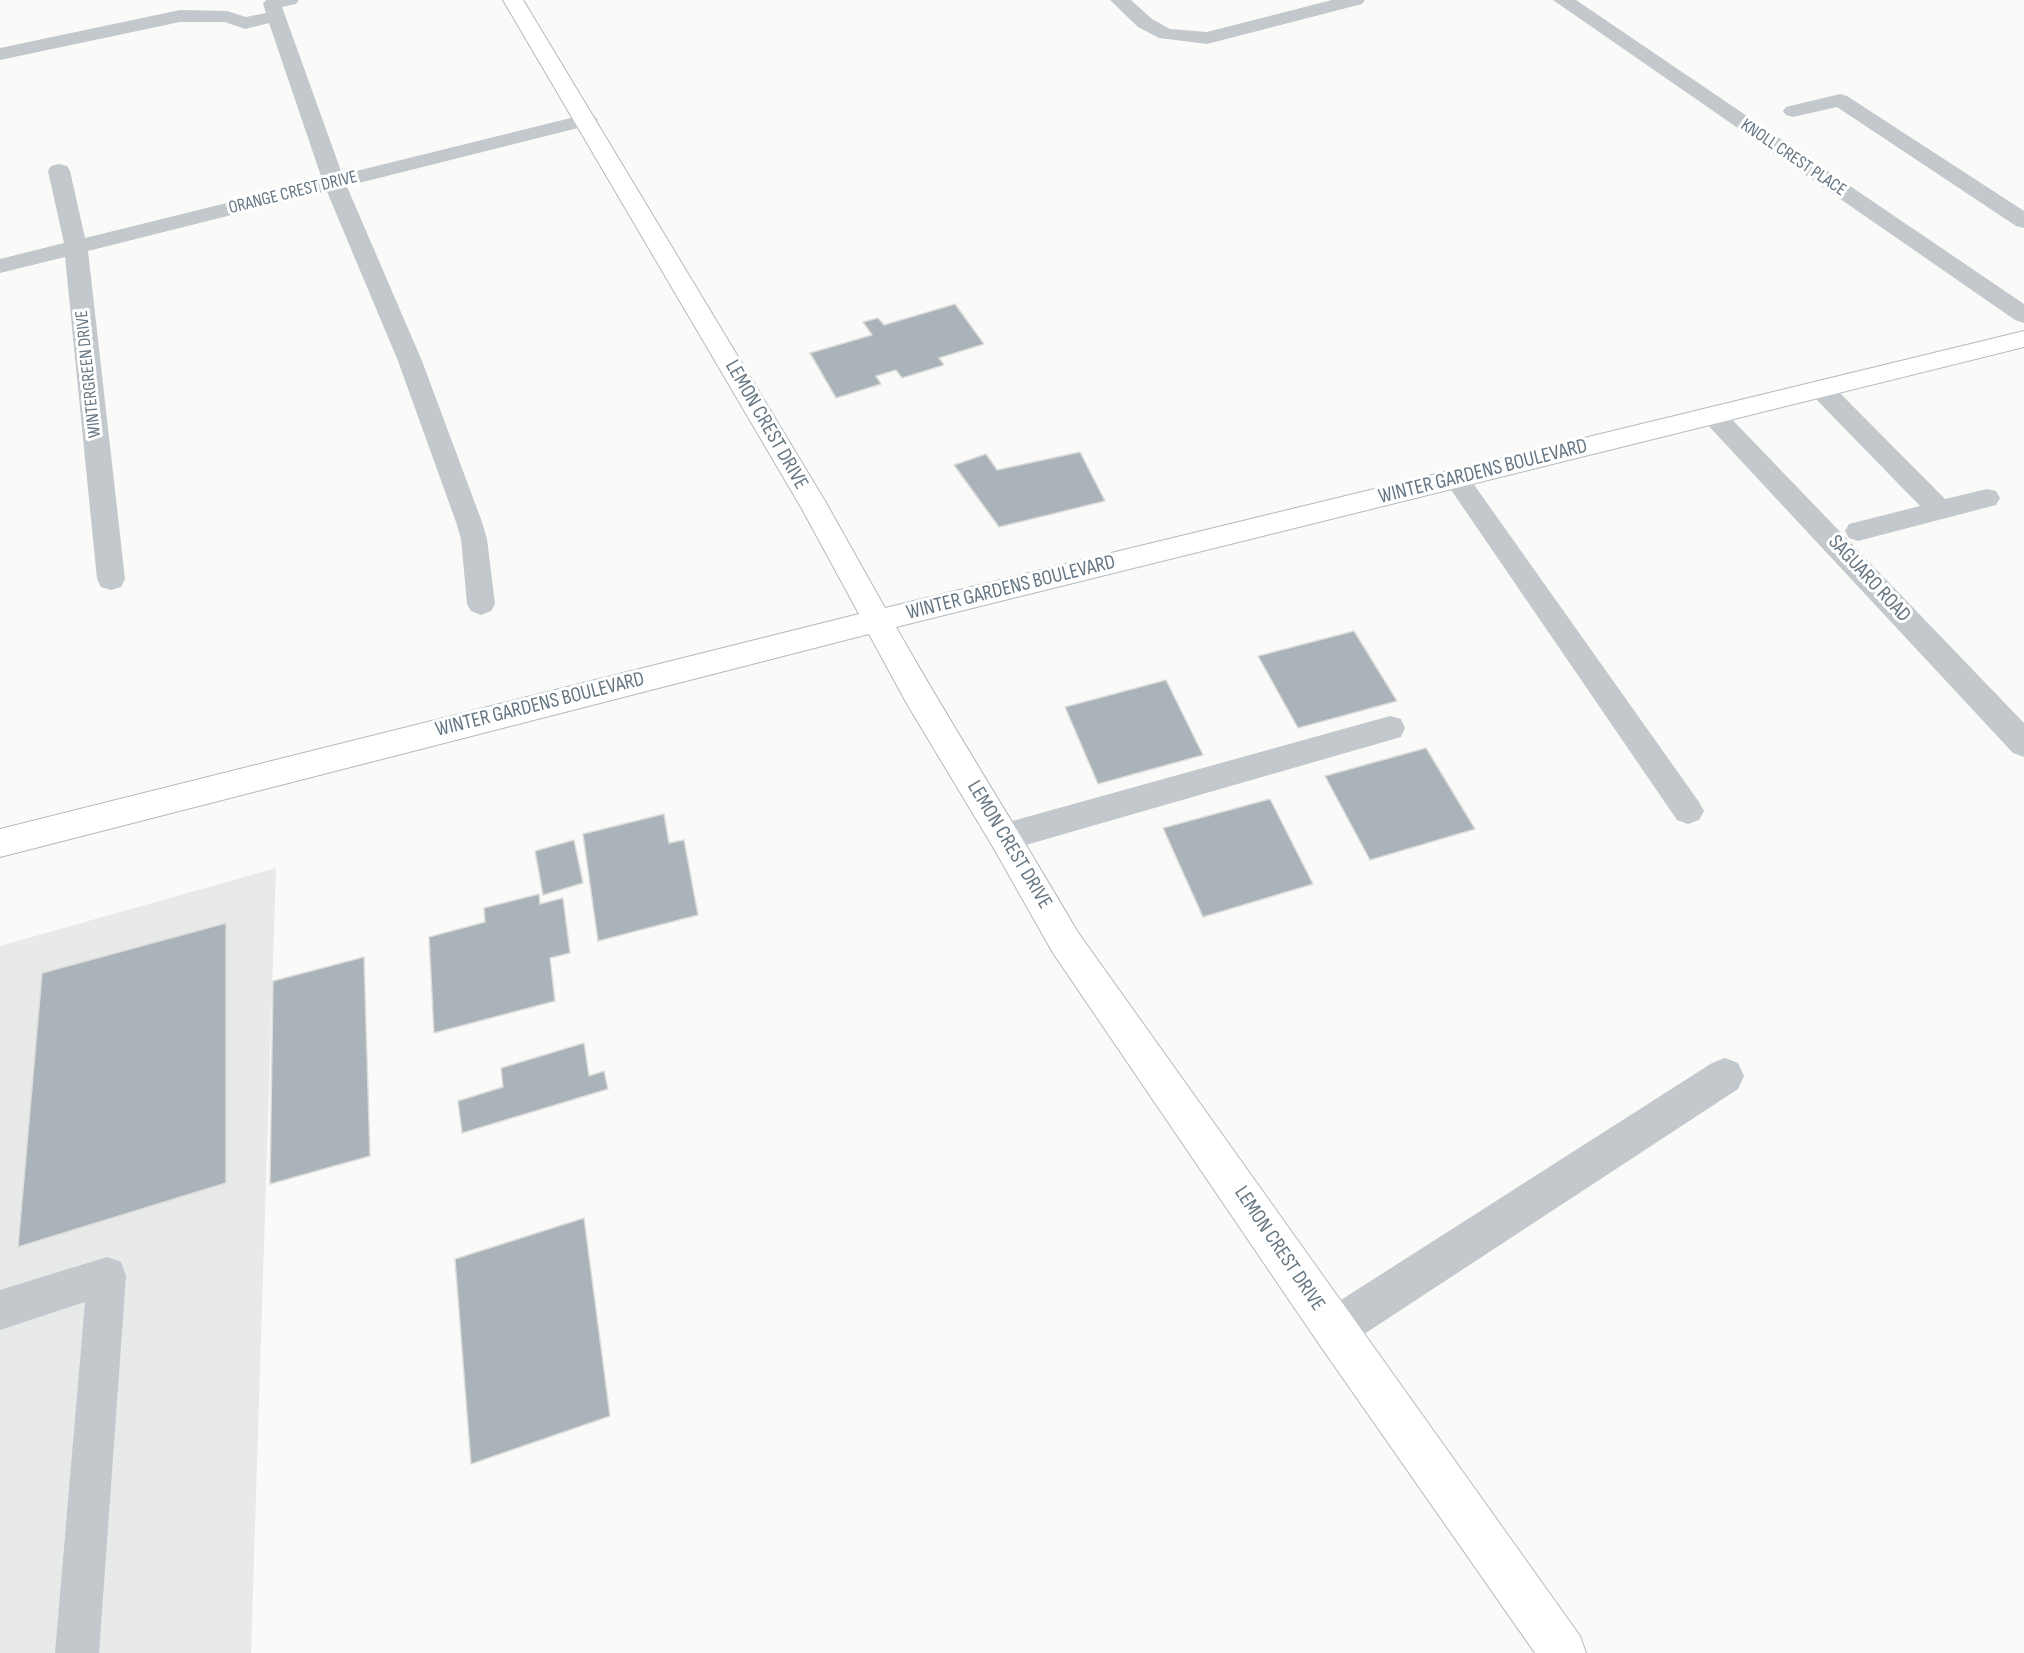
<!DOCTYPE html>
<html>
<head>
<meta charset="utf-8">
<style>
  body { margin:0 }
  canvas { display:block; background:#fafaf8 }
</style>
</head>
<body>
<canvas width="2024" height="1653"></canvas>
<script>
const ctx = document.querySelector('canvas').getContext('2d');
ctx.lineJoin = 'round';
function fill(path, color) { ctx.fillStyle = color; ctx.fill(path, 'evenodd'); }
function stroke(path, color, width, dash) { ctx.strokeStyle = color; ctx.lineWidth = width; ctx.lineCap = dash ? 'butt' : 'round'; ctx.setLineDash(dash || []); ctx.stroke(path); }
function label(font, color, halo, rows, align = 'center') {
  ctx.font = font + ' "Sofia Sans Condensed",sans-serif'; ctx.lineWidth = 6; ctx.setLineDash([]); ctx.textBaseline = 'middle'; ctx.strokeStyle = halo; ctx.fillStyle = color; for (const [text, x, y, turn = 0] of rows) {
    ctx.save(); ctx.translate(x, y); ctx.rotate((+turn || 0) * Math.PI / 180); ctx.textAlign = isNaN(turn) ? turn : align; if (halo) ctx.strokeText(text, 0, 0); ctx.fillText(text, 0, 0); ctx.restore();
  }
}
const built = new Path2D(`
  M276,868l-25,785h-251v-707z`);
const building = new Path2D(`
  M955,304l29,40 -45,14 5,7 -42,13 -6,-8 -20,6 5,8 -45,14 -26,-45 62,-18 -9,-13 15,-4 6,7z
  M1080,452l25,49 -106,26 -45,-62 32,-11 11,16z
  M1354,631l43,70 -99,27 -40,-72z
  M1166,680l37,75 -105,29 -33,-77z
  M1426,748l49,81 -105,31 -45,-84z
  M1270,799l43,85 -110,33 -40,-89z
  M664,814l5,29 15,-3 14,75 -100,26 -15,-107z
  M574,840l9,43 -40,12 -8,-44z
  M539,894l1,10 23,-6 7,55 -20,5 5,43 -121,32 -5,-96 56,-15 -1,-14z
  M226,923v260l-208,64 24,-274z
  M364,957l6,199 -100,28 3,-203z
  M584,1043l5,33 15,-5 4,18 -146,44 -4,-32 45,-14 -2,-19z
  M584,1218l26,198 -139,48 -16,-205z`);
const lane = new Path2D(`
  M266,0h33l-3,4 -14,3 63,175 77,179 60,161 5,17 8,65 -4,7 -10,4 -10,-4 -4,-7 -6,-65 -5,-17 -58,-161 -75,-179 -54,-159 -24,6 -20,-7h-45l-180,38v-12l180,-38 47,1 19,6 20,-4 -3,-9z
  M1840,94l7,2 177,115v17l-8,-2 -179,-119 -44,10 -7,-2 -3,-4 3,-4z
  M1821,381l9,2 115,116 42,-10 9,2 4,7 -4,7 -138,36 -9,-3 -4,-7 4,-7 71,-18 -108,-111 -3,-6 3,-6z
  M1456,469l9,3 234,330 5,9 -5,9 -11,4 -11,-4 -230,-336 -4,-6 4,-6z
  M1390,716l11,3 4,9 -4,9 -396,114 -11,-4 -5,-10 5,-10 11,-4z
  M107,1257l14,5 5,14 -27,377h-44l30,-351 -85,28v-40z`);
const street = new Path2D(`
  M1110,0h21l21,19 18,10 37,3 125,-32h33l-3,4 -155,40 -48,-6 -21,-11z
  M1553,0h23l448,304v19l-9,-3z
  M587,114l7,2 4,4 -4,4 -506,127 37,328 -4,8 -10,3 -10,-3 -4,-8 -32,-322 -65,16v-14l64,-16 -16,-72 3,-5 8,-2 8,2 3,5 15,67z
  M1713,406l9,3 302,314v34l-11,-4 -309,-332 -4,-6 4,-6z
  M1725,1058l13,5 6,13 -6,13 -389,255 -15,6 -15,-6 -6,-15 6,-15 393,-251z`);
const secondary = new Path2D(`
  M503,0h20l302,501 60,107 1139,-277v16l-1128,280c58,103 122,202 181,304l503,705 6,17h-51l-216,-309 -266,-391 -60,-106 -86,-143 -38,-70 -869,223v-28l859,-215 -57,-105z`);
const farStreetnames = [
  ["KNOLL CREST PLACE",1793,158,34],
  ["ORANGE CREST DRIVE",293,193,-14],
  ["WINTERGREEN DRIVE",89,374,-96]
];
const streetNames = [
  ["LEMON CREST DRIVE",766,425,60],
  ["WINTER GARDENS BOULEVARD",1483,472,-14],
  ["SAGUARO ROAD",1869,579,47],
  ["WINTER GARDENS BOULEVARD",1011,588,-14],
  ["WINTER GARDENS BOULEVARD",540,705,-14],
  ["LEMON CREST DRIVE",1009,845,59],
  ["LEMON CREST DRIVE",1279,1249,56]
];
fill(built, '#e8e9e9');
fill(building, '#aab3b9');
stroke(building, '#dcdcda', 1.5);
stroke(secondary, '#b3babf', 2);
fill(lane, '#c3c8cc');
fill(street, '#c3c8cc');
fill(secondary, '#fff');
label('18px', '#657683', '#fff', farStreetnames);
label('21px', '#657683', '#fff', streetNames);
</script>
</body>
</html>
